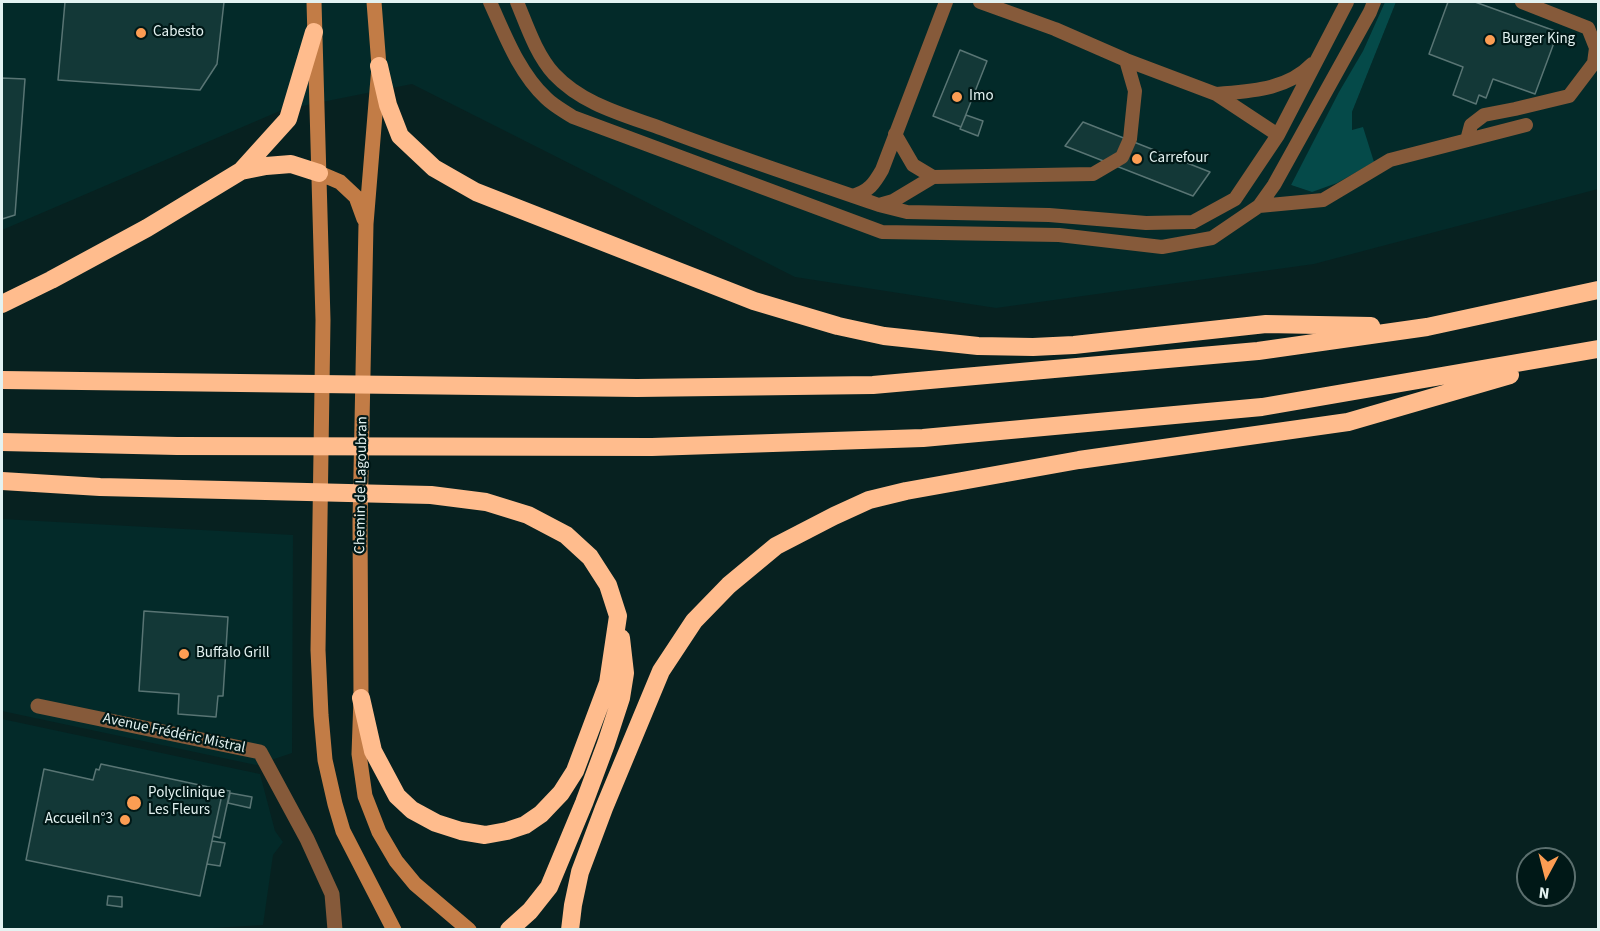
<!DOCTYPE html>
<html>
<head>
<meta charset="utf-8">
<style>
  body { margin:0 }
  #map { position:relative; width:1600px; height:931px; overflow:hidden; background:#072120; font-family:"Source Sans 3",sans-serif }
  canvas { display:block }
  .frame { position:absolute; inset:0; border:3px solid #e3f2f1; pointer-events:none }
  .north { position:absolute; left:1516px; top:847px; width:60px; height:60px; box-sizing:border-box; background:#001817; border:2px solid #5b6f6e; border-radius:50%; rotate:187deg; font-size:16px; font-weight:700; line-height:24px; text-align:center; color:#e3f2f1 }
  .north::after { content:''; display:block; margin:auto; width:21px; height:27px; background:#fc9d53; clip-path:polygon(50% 0,100% 100%,50% 72%,0 100%) }
</style>
</head>
<body>
<div id="map">
<canvas width="1600" height="931"></canvas>
<div class="frame"></div>
<div class="north">N</div>
</div>
<script>
const ctx = document.querySelector('canvas').getContext('2d');
ctx.lineJoin = 'round';
function fill(path, color) { ctx.fillStyle = color; ctx.fill(path, 'evenodd'); }
function stroke(path, color, width, dash) { ctx.strokeStyle = color; ctx.lineWidth = width; ctx.lineCap = dash ? 'butt' : 'round'; ctx.setLineDash(dash || []); ctx.stroke(path); }
function label(font, color, halo, rows, align = 'center') {
  ctx.font = font + ' "Source Sans 3",sans-serif'; ctx.lineWidth = 4.5; ctx.setLineDash([]); ctx.textBaseline = 'middle'; ctx.strokeStyle = halo; ctx.fillStyle = color; for (const [text, x, y, turn = 0] of rows) {
    ctx.save(); ctx.translate(x, y); ctx.rotate((+turn || 0) * Math.PI / 180); ctx.textAlign = isNaN(turn) ? turn : align; if (halo) ctx.strokeText(text, 0, 0); ctx.fillText(text, 0, 0); ctx.restore();
  }
}
const built = new Path2D(`
  M2,2h1383l-22,49 -72,134 21,7 40,-61v-19l44,-110h202v187l-284,75 -318,44 -201,-31 -383,-193 -130,26 -280,120z
  M2,519l291,16 -1,218 -36,12 -254,-54z
  M2,719l258,55 15,57 8,11 -10,13 -10,70 -83,5h-178z`);
const green = new Path2D(`
  M1385,2h11l-44,110v18l11,-3 11,35 -37,21 -25,9 -21,-7 48,-93 24,-41z`);
const building = new Path2D(`
  M65,2h159l-7,62 -17,26 -142,-10z
  M1448,2h27l83,30 -23,62 -42,-15 -7,19 -7,-3 -3,9 -23,-9 10,-28 -34,-13z
  M960,50l27,11 -26,66 -28,-11z
  M2,78l23,1 -10,136 -13,4z
  M966,115l17,6 -5,15 -18,-7z
  M1083,122l127,50 -17,24 -128,-50z
  M144,611l84,6 -5,79h-5l-2,21 -38,-3 1,-20 -40,-3z
  M101,764l122,26 -23,106 -174,-36 18,-91 49,11 3,-11 3,1z
  M223,790l7,1 -10,47 -7,-2z
  M230,793l22,4 -2,11 -22,-5z
  M212,841l13,2 -5,23 -13,-2z
  M108,896l14,1v10l-15,-2z`);
const service = new Path2D(`
  M490,2c15,33 29,71 56,96 8,8 18,13 27,19l309,115 177,3 103,12 50,-9 47,-32 15,-21 96,-173 4,-10
  M517,2c10,24 19,52 37,72 29,31 71,41 109,55 71,27 144,51 216,76l28,7 142,3 97,8 47,-1 42,-23 43,-64 69,-133
  M980,2l75,27 71,31 90,34 62,41
  M1216,94c34,-3 71,-4 96,-30
  M895,134l18,31 20,12
  M1467,140l4,-15 13,-10 31,-6 54,-13 25,-33 2,-15 -8,-20 -66,-26
  M853,196c16,-5 21,-12 29,-26l64,-168
  M879,205l14,-4 40,-24 160,-3 29,-17 8,-18 5,-48 -9,-31
  M1259,206l64,-6 67,-40 136,-35`);
const minor = new Path2D(`
  M38,706l222,46 47,87 25,55 3,36`);
const secondary = new Path2D(`
  M314,2l9,318 -5,330 3,65 4,45 10,44 8,27 51,99
  M374,2l5,64 -13,158 -6,298 1,176 -2,56 6,42 14,36 17,29 19,23 54,46
  M319,173l21,9 16,15 8,22`);
const motorway = new Path2D(`
  M379,66l9,39 12,31 34,32 42,24 278,109 84,25 46,10 94,10 55,1 41,-2 192,-21 105,2
  M241,171l25,-5 25,-2 28,9
  M2,304l49,-24 96,-52 94,-57 47,-52 26,-87
  M2,380l635,8 236,-3 385,-34 169,-24 171,-37
  M2,442l175,4 475,1 271,-9 339,-31 336,-58
  M2,481l98,6 331,8 55,7 42,13 38,20 24,22 18,28 10,31 -10,67 -33,88 -14,22 -20,21 -16,11 -18,6 -22,4 -24,-4 -25,-8 -24,-13 -15,-14 -24,-45 -12,-53
  M509,930l21,-19 19,-24 35,-84 22,-59 15,-46 4,-25 -4,-35
  M570,930l3,-25 7,-33 24,-64 57,-137 33,-50 35,-36 47,-39 58,-30 35,-16 37,-9 173,-31 269,-38 162,-47`);
const markers = [
  [141,33,6,"#fc9d53"],
  [1490,40,6,"#fc9d53"],
  [957,97,6,"#fc9d53"],
  [1137,159,6,"#fc9d53"],
  [184,654,6,"#fc9d53"],
  [134,803,8,"#fc9d53"],
  [125,820,6,"#fc9d53"]
];
const poiNames = [
  ["Cabesto",153,33],
  ["Burger King",1502,40],
  ["Imo",969,97],
  ["Carrefour",1149,159],
  ["Buffalo Grill",196,654],
  ["Polyclinique",148,794],
  ["Les Fleurs",148,811],
  ["Accueil n°3",113,820,"right"]
];
const streetNames = [
  ["Chemin de Lagoubran",362,485,-89],
  ["Avenue Frédéric Mistral",174,734,12]
];
fill(built, '#032a29');
fill(green, '#054a49');
fill(building, '#133837');
stroke(building, '#597574', 1.5);
stroke(service, '#865a3a', 14);
stroke(minor, '#865a3a', 15);
stroke(secondary, '#c27c46', 15);
stroke(motorway, '#ffbc8d', 18);
for (const [x, y, r, color] of markers) { const dot = new Path2D(); dot.arc(x, y, r, 0, 2 * Math.PI); ctx.fillStyle = color; ctx.fill(dot); stroke(dot, '#001817', 2); }
label('15px', '#e3f2f1', '#001817', poiNames, 'left');
label('15px', '#e3f2f1', '#001817', streetNames);
</script>
</body>
</html>
